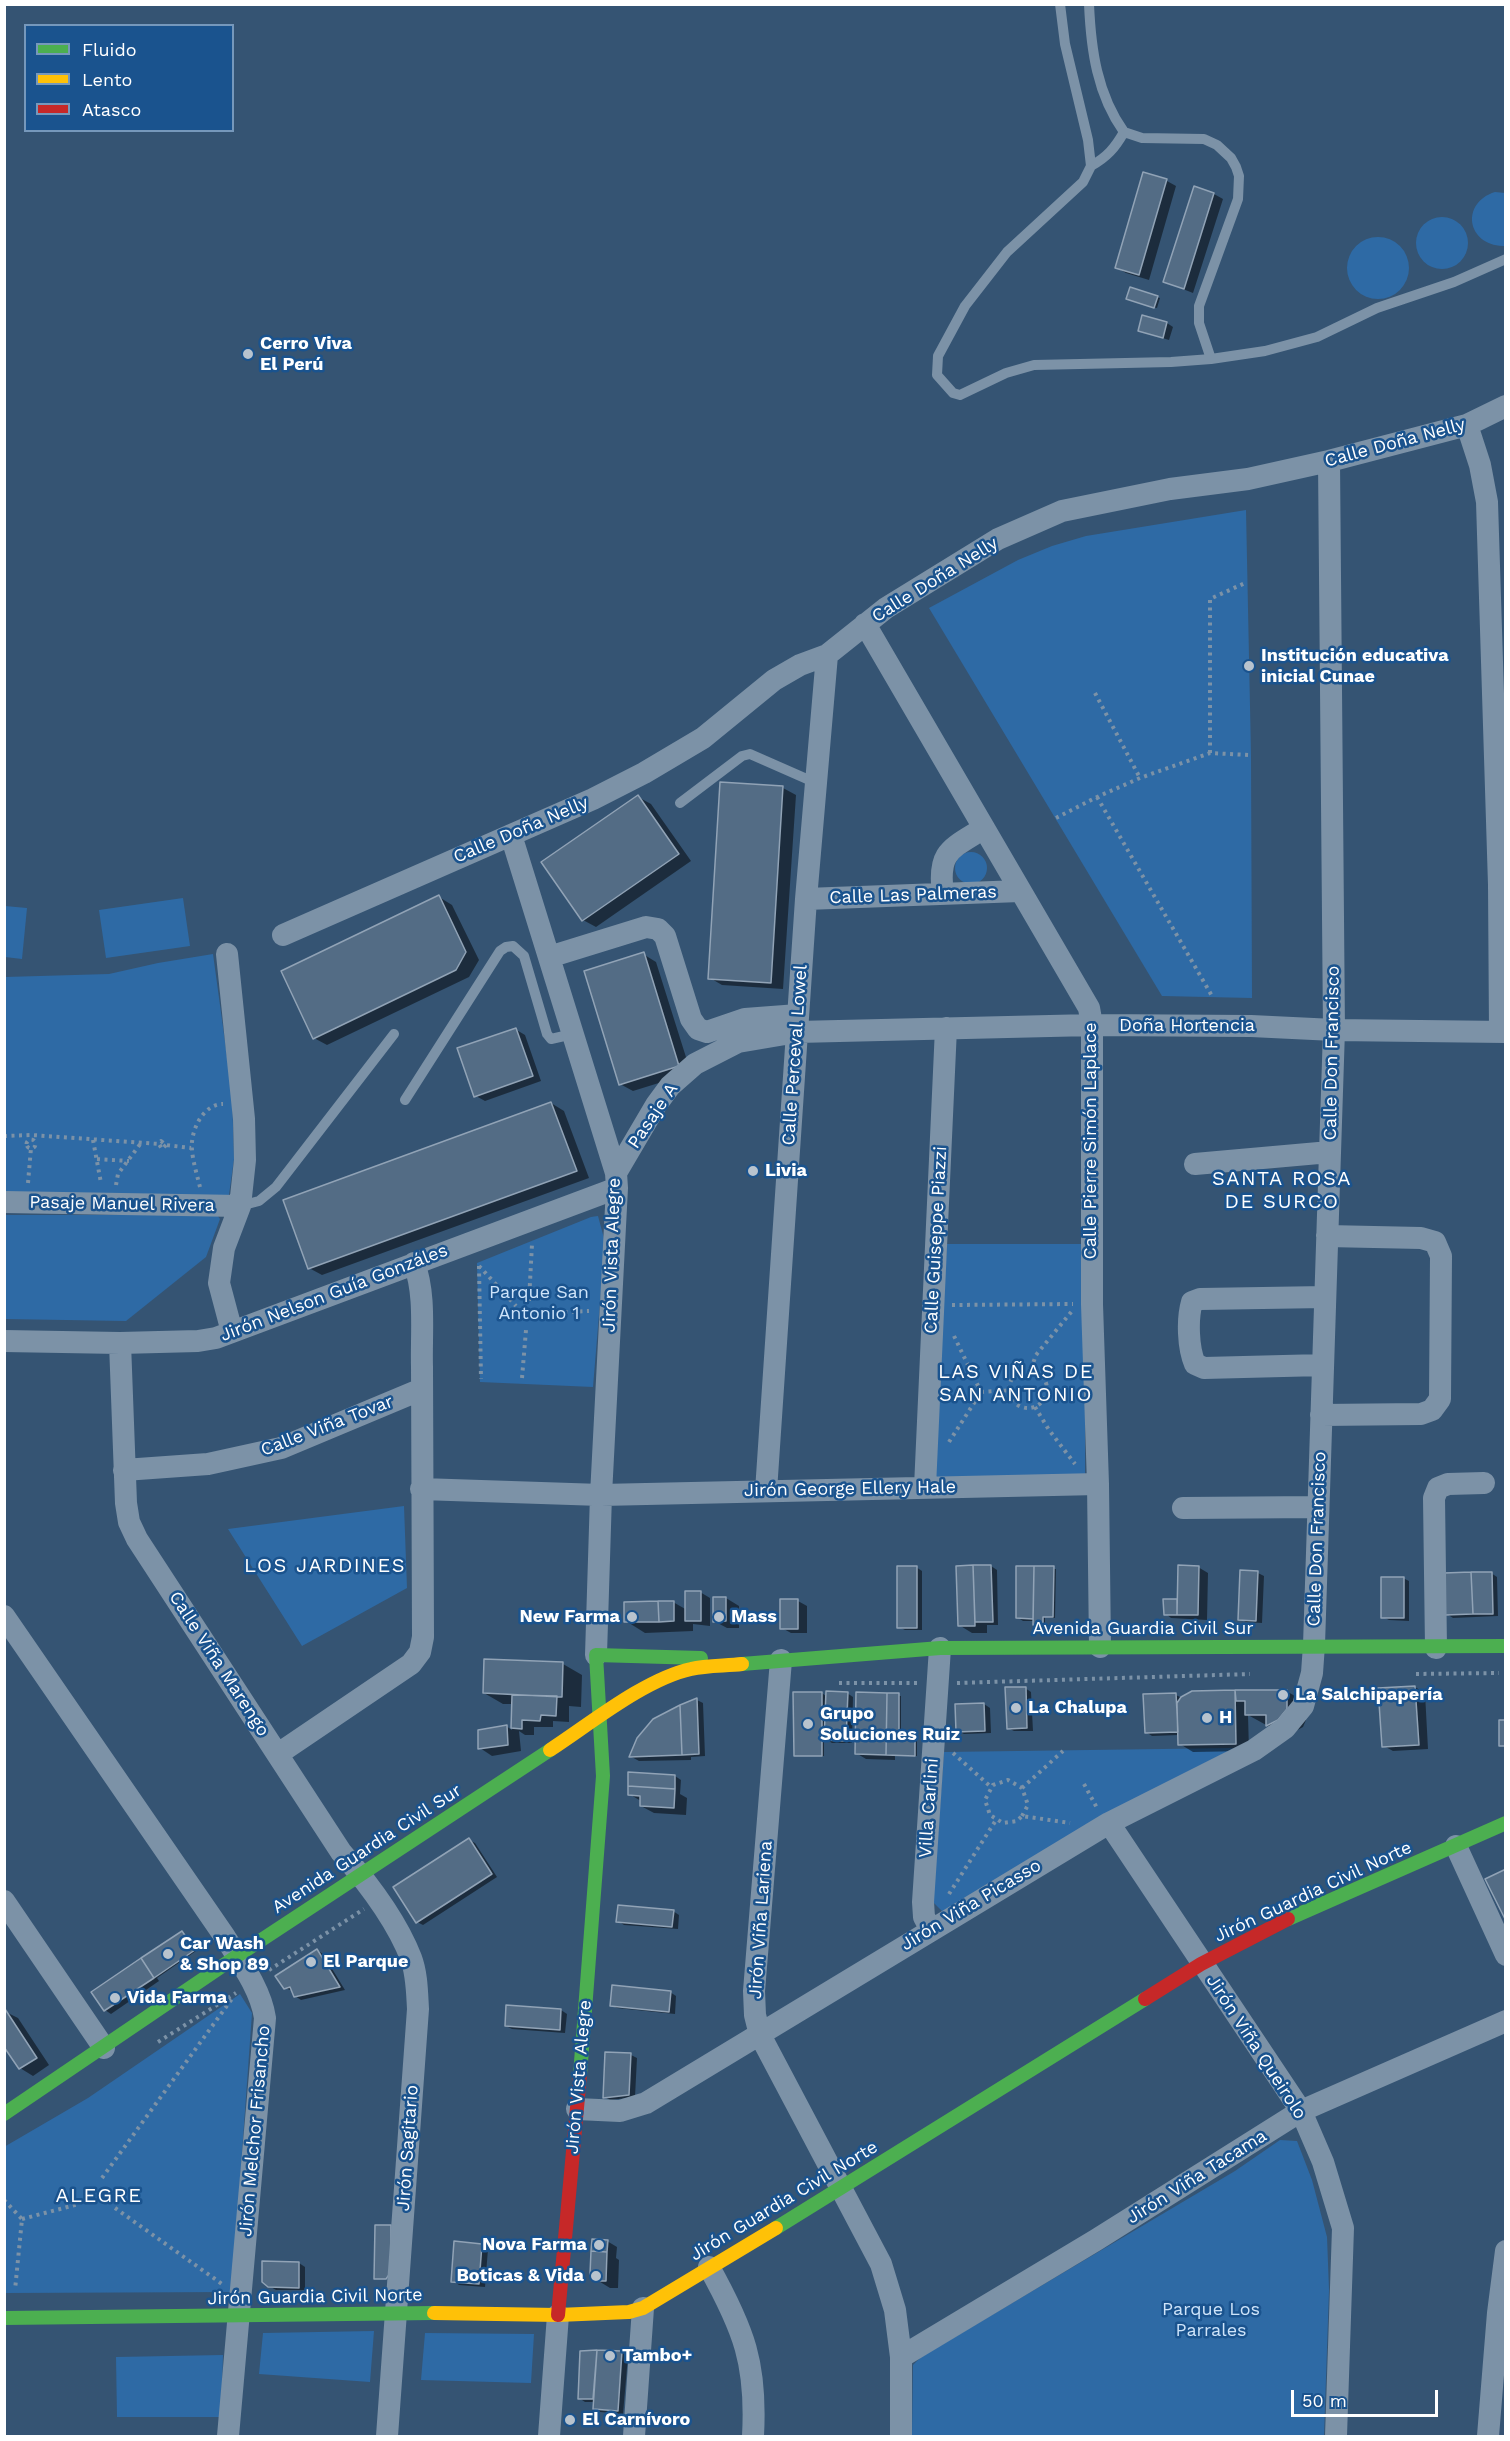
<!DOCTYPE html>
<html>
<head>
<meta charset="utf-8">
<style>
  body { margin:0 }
  #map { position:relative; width:1510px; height:2441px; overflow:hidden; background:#355473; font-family:"Work Sans",sans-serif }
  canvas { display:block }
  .frame { position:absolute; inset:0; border:6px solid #fff; pointer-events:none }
  .legend { position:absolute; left:24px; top:24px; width:210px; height:108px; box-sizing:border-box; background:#1a538e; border:2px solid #7698bb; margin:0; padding:8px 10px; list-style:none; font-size:18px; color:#fff }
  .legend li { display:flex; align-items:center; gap:12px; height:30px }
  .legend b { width:30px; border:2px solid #7698bb }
  .scale { position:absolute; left:1291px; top:2390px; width:147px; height:27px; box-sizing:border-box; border:3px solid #fff; border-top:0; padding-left:8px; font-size:18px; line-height:21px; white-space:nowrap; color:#fff; -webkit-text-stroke:4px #1a538e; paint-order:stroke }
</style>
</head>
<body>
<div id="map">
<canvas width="1510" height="2441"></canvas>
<div class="frame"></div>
<ul class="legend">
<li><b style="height:8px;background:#4caf50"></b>Fluido</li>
<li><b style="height:8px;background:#ffc107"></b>Lento</li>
<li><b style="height:8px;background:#c62828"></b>Atasco</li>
</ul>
<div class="scale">50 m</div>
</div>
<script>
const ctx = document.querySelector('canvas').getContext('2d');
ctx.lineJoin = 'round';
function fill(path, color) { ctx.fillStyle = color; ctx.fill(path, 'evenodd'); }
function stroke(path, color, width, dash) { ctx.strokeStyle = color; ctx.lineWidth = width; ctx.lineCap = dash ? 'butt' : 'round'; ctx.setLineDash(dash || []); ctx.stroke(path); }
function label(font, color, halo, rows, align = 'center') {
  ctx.font = font + ' "Work Sans",sans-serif'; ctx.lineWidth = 5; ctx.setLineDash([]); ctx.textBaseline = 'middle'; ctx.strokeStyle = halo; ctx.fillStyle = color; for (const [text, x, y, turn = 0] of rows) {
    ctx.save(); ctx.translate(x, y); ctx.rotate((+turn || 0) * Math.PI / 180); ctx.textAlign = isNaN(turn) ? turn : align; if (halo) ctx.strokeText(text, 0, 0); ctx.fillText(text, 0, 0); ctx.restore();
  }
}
const green = new Path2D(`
  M1495,192l10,1 1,53h-3c-36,-1 -43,-43 -8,-54z
  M1416 243a26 26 0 1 1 52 0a26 26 0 1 1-52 0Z
  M1347 268a31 31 0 1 1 62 0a31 31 0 1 1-62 0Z
  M1246,510l5,245 1,243 -90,-2 -233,-388 89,-48 34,-14 34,-10z
  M955 868a16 16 0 1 1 32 0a16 16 0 1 1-32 0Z
  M183,898l7,48 -84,12 -7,-48z
  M5,906l22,2 -5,51 -17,-2z
  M213,954l19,139 2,66 -6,43 -223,-5v-220l104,-3 49,-11z
  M5,1215h212l3,4 -14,38 -80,64 -121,-2z
  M598,1216l7,26 -12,145 -113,-5 -3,-119 114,-46z
  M947,1244h138v233h-154z
  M404,1506l3,82 -105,58 -74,-117z
  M1234,1748l-291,164 -10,-10 11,-150z
  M240,1994l12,19 -20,279 -227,1 -1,-146 84,-49z
  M1280,2140l17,1 15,39 15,57 2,53 -5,146h-412l1,-71 8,-8 314,-186z
  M374,2331l-4,51 -111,-8 4,-41z
  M425,2333l109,1 -3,49 -110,-3z
  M223,2355l-2,62h-104l-1,-60z`);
const shadow = new Path2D(`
  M1144,174l23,7 9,5 -27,94 -23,-7 -9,-5z
  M1214,194l9,5 -30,94 -28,-11z
  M1157,297l3,1 -3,10 -27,-8z
  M1167,323l6,4 -4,13 -29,-9z
  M783,788l13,7 -13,194 -61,-4 -12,-7z
  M638,797l13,7 40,57 -95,66 -13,-7z
  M439,897l13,8 27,55 -10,17 -142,68 -13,-7z
  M643,954l13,8 35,111 -58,18 -13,-7z
  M515,1029l10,6 16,46 -56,20 -9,-5z
  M551,1103l13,8 25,67 -267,97 -13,-7z
  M991,1566l6,4 1,55h-11v8h-15l-13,-8 -1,-58z
  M916,1567l6,4v59h-17l-6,-3z
  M1198,1567l10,6 -1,47 -36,-2 -5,-4 -1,-14 14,1z
  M1018,1568l38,1 -1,49 -10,-1v9l-8,-1 -2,-4h-12l-6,-4z
  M1258,1573l6,3 -2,47 -16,-1 -6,-3z
  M1491,1573l6,4 1,39 -45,2 -6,-4z
  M1403,1578l6,3v40l-20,-1 -6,-3z
  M700,1592l10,6v28l-17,-2v7l-48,2 -19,-12 47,-19 14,8z
  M726,1598l13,8v22h-12l-13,-7z
  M798,1601l9,5v27h-16l-9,-5z
  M563,1664l19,11 -1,32 -12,-1v16l-16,-1v6h-19v8h-9l-6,-4 2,20 -29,5 -12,-8 26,-22 6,4 1,-26h-10l-19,-11z
  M1415,1687l10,6 3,56 -35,2 -9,-5 -4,-57z
  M1025,1688l6,4 2,39h-19l-6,-3z
  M1286,1691l20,11v18l-3,7 -17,9 -38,-21 1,36 -56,1 -13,-8 -1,-9 -27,1 -6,-4 30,-37 6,3 10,-5z
  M822,1693l5,4 20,-4 6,4 -1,46h-20l-8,-5v18h-26l-3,-1z
  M858,1694l43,2v42l16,2v16h-22v4l-29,-1 -10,-6z
  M697,1700l6,3 2,53 -14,1v3l-52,1 -9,-5 2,-5 22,-31z
  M984,1704l6,4 1,25 -27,1 -6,-3z
  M630,1773l45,3 6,4 -1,14 7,4 -1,17 -32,-2 -13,-7v-5l-12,-7z
  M469,1840l6,3 22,34 -74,48 -6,-3z
  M673,1911l6,4 -1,14 -54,-4 -6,-4z
  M182,1932l14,19 -39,27 2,3 -48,33 -6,-4z
  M317,1950l6,4 22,36 -44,10 -6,-4 -2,-5 -8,-3z
  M670,1992l6,4 -1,18 -58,-6 -6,-3z
  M561,2010l6,4 -2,19 -53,-4 -6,-3z
  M4,2011l14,7 31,47 -16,11 -13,-8 -16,-24z
  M631,2055l6,3 -2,39 -25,3 -5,-3z
  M607,2241l10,6 -1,11 3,2 -1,28h-8l-13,-8z
  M482,2245l6,4 -3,38 -26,-2 -6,-4z
  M264,2263h35l6,4v23h-29l-7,-4z
  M622,2352l6,4 -5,58 -23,-2 -6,-3 1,-7h-10l-6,-4 2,-45z`);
const building = new Path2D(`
  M1143,172l24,7 -28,96 -24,-7z
  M1194,186l20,7 -30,96 -21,-7z
  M1130,287l28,9 -4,12 -28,-9z
  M1142,315l25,7 -4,16 -25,-7z
  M720,782l63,4 -12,197 -63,-4z
  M638,795l41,59 -97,67 -41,-59z
  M439,895l27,57 -10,18 -143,69 -32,-68z
  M644,952l35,114 -60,19 -35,-114z
  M516,1028l17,48 -59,21 -17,-49z
  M551,1102l26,69 -269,98 -25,-69z
  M973,1565l2,61h-17l-2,-60z
  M973,1565h18l2,57h-18z
  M1178,1565l21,1 -1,49h-21z
  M897,1566h20v62h-20z
  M1016,1566h18l-1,53 -17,-1z
  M1034,1566h20l-1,51h-10v8h-10z
  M1240,1570l18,1 -2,50 -18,-1z
  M1471,1572l2,42 -28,1 -1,-42z
  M1471,1572h21l1,42h-20z
  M1381,1577h23v41h-23z
  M685,1591h16v30h-16z
  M713,1597h13v24l-13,1z
  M780,1599h18v30h-18z
  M1163,1599h14v16h-13z
  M658,1601l1,21h-35v-20z
  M658,1601h16v20l-15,1z
  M484,1659l79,3 -1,35 -79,-4z
  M1415,1686l4,59 -37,2 -4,-59z
  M1005,1687h21l1,41 -20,1z
  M1235,1690h52v19l-9,11 -12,6v-11h-21v-14h-9z
  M1235,1690l1,54 -58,1 -1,-42 4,-6 11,-6z
  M826,1691l22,1 -2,49 -22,-1z
  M793,1692h29v64h-28z
  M856,1692l31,1 -1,62 -31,-1z
  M887,1693h12v43l16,1v19l-29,-1z
  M1176,1693l2,39 -33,1 -2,-39z
  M512,1695l45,1 -1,20 -15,-1 -1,6 -18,-1v9l-11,-1z
  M697,1698l2,56 -17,1 -2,-50z
  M984,1703l1,28 -29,1 -1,-28z
  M680,1705l2,50 -53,2 8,-19 16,-19z
  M1499,1720h7v26h-7z
  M507,1725l1,20 -30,4v-19z
  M628,1772l47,3v14l-47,-3z
  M628,1786l47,3 -1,19 -34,-2v-10l-12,-1z
  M469,1838l23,36 -76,49 -23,-36z
  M1506,1869v52l-21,-42z
  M618,1905l56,5 -2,17 -56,-5z
  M182,1931l13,19 -41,28 -13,-20z
  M317,1949l23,38 -46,10 -4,-10 -6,2 -9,-13z
  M141,1958l13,20 -50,33 -13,-19z
  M612,1985l59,6 -2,21 -59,-6z
  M506,2005l55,4 -1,21 -55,-4z
  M5,2009l32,49 -18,11 -15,-22z
  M605,2052l26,1 -2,42 -26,3z
  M375,2225h16v47l-5,7h-12z
  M592,2239l16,1 -1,12 -16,-1z
  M454,2241l28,3 -3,40 -28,-2z
  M591,2251l16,1 -1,29h-10l-6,-7z
  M262,2261l37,1v26l-31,-1 -6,-5z
  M597,2350l25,1 -4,60 -25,-2z
  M597,2350l-4,49h-15l2,-48z`);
const path = new Path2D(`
  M1095,693l45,85
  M1210,753v-154l35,-16
  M1097,797l115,199
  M1056,818l41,-21 43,-19 70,-25 39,2
  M4,1136l28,-1 127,9
  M26.5 1144a4.5 4.5 0 1 1 9 0a4.5 4.5 0 1 1-9 0Z
  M93,1140l8,43
  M166,1145l-4,4 -3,-5 2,-3 5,4 25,3
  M97,1159l32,2
  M28,1183l3,-35
  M116,1185l2,-11 23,-31
  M200,1187c-3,-12 -7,-25 -8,-37 -2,-19 11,-46 31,-46
  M479,1266l2,113
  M479,1266l37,40
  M529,1301l3,-57
  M952,1305l121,-1
  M542,1313l47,-2
  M954,1336l27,56
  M1031,1369l5,-14 36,-44
  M1009 1389a19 19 0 1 1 38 0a19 19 0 1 1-38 0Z
  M522,1378l4,-48
  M981,1392l49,-3
  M1035,1407l14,23 26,34
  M949,1442l32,-50
  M1416,1674l83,-1
  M839,1683h79
  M957,1683l293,-9
  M953,1753l38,34
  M1084,1784l13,24
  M1022,1788l41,-37
  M1022,1816l6,-11 -6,-17 -14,-8 -15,5 -8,15 5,15 13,8 14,-2 5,-5 48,7
  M949,1894l47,-74
  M269,1970l95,-61
  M158,2042l78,-49
  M102,2178l132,-182
  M4,2200l18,19 -7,71
  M115,2208l107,76
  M22,2219l57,-15`);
const lane = new Path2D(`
  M1060,4l5,40 23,96 3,26 -8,16 -76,70 -42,54 -27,50 -1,19 16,18 7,2 46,-22 28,-8 137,-3 40,-3 54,-8 52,-14 60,-29 77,-26 52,-23
  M1089,4c2,46 8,90 35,128l18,6 62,1 13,6 14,13 5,9 3,9 -1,23 -39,107v17l12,36
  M1091,166c16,-9 24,-18 33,-34
  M680,803l62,-47 8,-2 66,29
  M405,1100l95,-149 6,-4 7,-1 11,10 23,78 4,5 22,-5
  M240,1206l19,-5 17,-14 118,-153`);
const street = new Path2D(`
  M1467,425l13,40 7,37 12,383 1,147
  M865,624l224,384 3,17v279l6,180 2,163
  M511,835l105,338 1,15 -16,307 -5,160
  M943,894c-6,-43 8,-45 41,-66
  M806,899l214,-8
  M283,935l310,-136 51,-26 59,-35 71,-58 26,-15 27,-10 59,-47 112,-69 64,-28 108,-22 78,-10 81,-18 138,-36 39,-19
  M227,954l17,165 1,41 -5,46 -16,42 -5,35 13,49
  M549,957l97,-30 12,2 7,7 26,83 7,10 9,3 38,-13 53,-4
  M1195,1164l135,-12
  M616,1173l40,-68 14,-19 25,-22 43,-22 59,-10 295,-7 159,1 83,4 172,2
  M4,1202l236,4
  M4,1341l116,2 78,-2 18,-3 401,-150
  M120,1343l6,160 3,19 8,17 204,313c27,31 55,67 70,106 6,16 6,34 7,51l-31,427
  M1323,1365l-119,3 -9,-4c-7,-16 -8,-45 -3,-62l8,-3 125,-2
  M1321,1415l100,-1 11,-4 8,-11 1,-143 -6,-14 -14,-4 -94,-2
  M124,1470l84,-6 73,-16 141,-59
  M925,1487l21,-459
  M421,1489l180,6 497,-11
  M766,1491l40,-592 21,-244
  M1183,1508l135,-1
  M4,1616l221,321c15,24 36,53 40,81l-37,418
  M1436,1648l-2,-150 4,-10 10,-4 36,-1
  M781,1660l-27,331 1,24 5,20 121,229 14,46 6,47v79
  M278,1754l133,-90 9,-12 3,-15c-1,-90 0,-180 -1,-270 -1,-33 4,-72 -8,-104
  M1109,1823l192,288 22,51 20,66 -7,208
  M1456,1846l50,109
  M4,1901l100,147
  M931,1930l-7,-13 -1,-15 17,-254
  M577,2109l43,2 26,-8 463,-280 145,-73 31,-22 18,-22 9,-33 2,-28 20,-615 -5,-569
  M709,2267c35,63 48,97 44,169
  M901,2357l195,-117 205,-129 205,-90
  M549,2436l9,-121
  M634,2436l9,-128
  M1488,2436l10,-123 8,-62`);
const fast = new Path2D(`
  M742,1664l198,-16 566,-2
  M1288,1919l218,-96
  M580,2075l23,-299 -7,-121 105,3
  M4,2114l233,-158 313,-206
  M776,2228l369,-229
  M4,2318l430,-5`);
const slow = new Path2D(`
  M550,1750c40,-26 95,-71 141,-81 16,-4 35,-3 51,-5
  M434,2313l124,2 71,-3 14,-4 133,-80`);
const jam = new Path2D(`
  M1145,1999l56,-35 87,-45
  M558,2315l22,-240`);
const markers = [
  [248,354,6,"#b8c3ce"],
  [1249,666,6,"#b8c3ce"],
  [753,1171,6,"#b8c3ce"],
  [632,1617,6,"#b8c3ce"],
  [719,1617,6,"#b8c3ce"],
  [1283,1695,6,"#b8c3ce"],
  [1016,1708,6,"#b8c3ce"],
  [1207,1718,6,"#b8c3ce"],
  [808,1724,6,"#b8c3ce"],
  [168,1954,6,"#b8c3ce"],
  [311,1962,6,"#b8c3ce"],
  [115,1998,6,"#b8c3ce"],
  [599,2245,6,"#b8c3ce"],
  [596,2276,6,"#b8c3ce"],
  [610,2356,6,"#b8c3ce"],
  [570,2420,6,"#b8c3ce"]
];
const poiNames = [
  ["Cerro Viva",260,344],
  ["El Perú",260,365],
  ["Institución educativa",1261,656],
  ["inicial Cunae",1261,677],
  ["Livia",765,1171],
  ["New Farma",620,1617,"right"],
  ["Mass",731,1617],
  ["La Salchipapería",1295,1695],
  ["La Chalupa",1028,1708],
  ["Grupo",820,1714],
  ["Soluciones Ruiz",820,1735],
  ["H",1219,1718],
  ["Car Wash",180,1944],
  ["& Shop 89",180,1965],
  ["El Parque",323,1962],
  ["Vida Farma",127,1998],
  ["Nova Farma",587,2245,"right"],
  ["Boticas & Vida",584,2276,"right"],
  ["Tambo+",622,2356],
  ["El Carnívoro",582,2420]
];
const streetNames = [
  ["Calle Doña Nelly",1395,443,-15],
  ["Calle Doña Nelly",935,580,-32],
  ["Calle Doña Nelly",521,830,-23],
  ["Calle Las Palmeras",913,895,-2],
  ["Doña Hortencia",1187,1026],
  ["Calle Don Francisco",1332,1053,-89],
  ["Calle Perceval Lowel",795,1055,-86],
  ["Pasaje A",653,1116,-56],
  ["Calle Pierre Simón Laplace",1091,1141,-90],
  ["Pasaje Manuel Rivera",122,1204,1],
  ["Calle Guiseppe Piazzi",936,1240,-87],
  ["Jirón Vista Alegre",612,1255,-88],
  ["Jirón Nelson Guía Gonzáles",334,1293,-21],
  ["Calle Viña Tovar",327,1426,-21],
  ["Jirón George Ellery Hale",850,1489,-1],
  ["Calle Don Francisco",1317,1539,-88],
  ["Avenida Guardia Civil Sur",1143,1629],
  ["Calle Viña Marengo",219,1664,57],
  ["Villa Carlini",929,1808,-86],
  ["Avenida Guardia Civil Sur",367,1849,-33],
  ["Jirón Guardia Civil Norte",1313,1892,-25],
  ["Jirón Viña Picasso",971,1905,-31],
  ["Jirón Viña Lariena",761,1920,-86],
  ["Jirón Viña Queirolo",1256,2047,57],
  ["Jirón Vista Alegre",579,2077,-85],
  ["Jirón Melchor Frisancho",255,2131,-85],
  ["Jirón Sagitario",408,2148,-86],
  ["Jirón Viña Tacama",1197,2177,-32],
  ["Jirón Guardia Civil Norte",784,2201,-31],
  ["Jirón Guardia Civil Norte",315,2297,-1]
];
const parkNames = [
  ["Parque San",539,1293],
  ["Antonio 1",539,1314],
  ["Parque Los",1211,2310],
  ["Parrales",1211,2331]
];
const neighbourhoodNames = [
  ["SANTA ROSA",1282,1179],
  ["DE SURCO",1282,1202],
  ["LAS VIÑAS DE",1016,1372],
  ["SAN ANTONIO",1016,1395],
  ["LOS JARDINES",325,1566],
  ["ALEGRE",99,2196]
];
fill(green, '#2e6aa5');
fill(shadow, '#0007');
fill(building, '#536c85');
stroke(building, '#91a3b6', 1.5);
stroke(path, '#7c92a7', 4, [3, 4.5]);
stroke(lane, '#7c92a7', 10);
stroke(street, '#7c92a7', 22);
stroke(fast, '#4caf50', 14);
stroke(slow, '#ffc107', 14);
stroke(jam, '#c62828', 14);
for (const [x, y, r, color] of markers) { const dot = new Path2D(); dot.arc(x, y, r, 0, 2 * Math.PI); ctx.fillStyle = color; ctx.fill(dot); stroke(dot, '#1a538e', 2); }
label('bold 18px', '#fff', '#1a538e', poiNames, 'left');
label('18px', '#fff', '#1a538e', streetNames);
label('18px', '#cee4fa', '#1a538e', parkNames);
ctx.letterSpacing = '1.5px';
label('20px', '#fff', '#1a538e', neighbourhoodNames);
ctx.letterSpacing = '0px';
</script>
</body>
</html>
